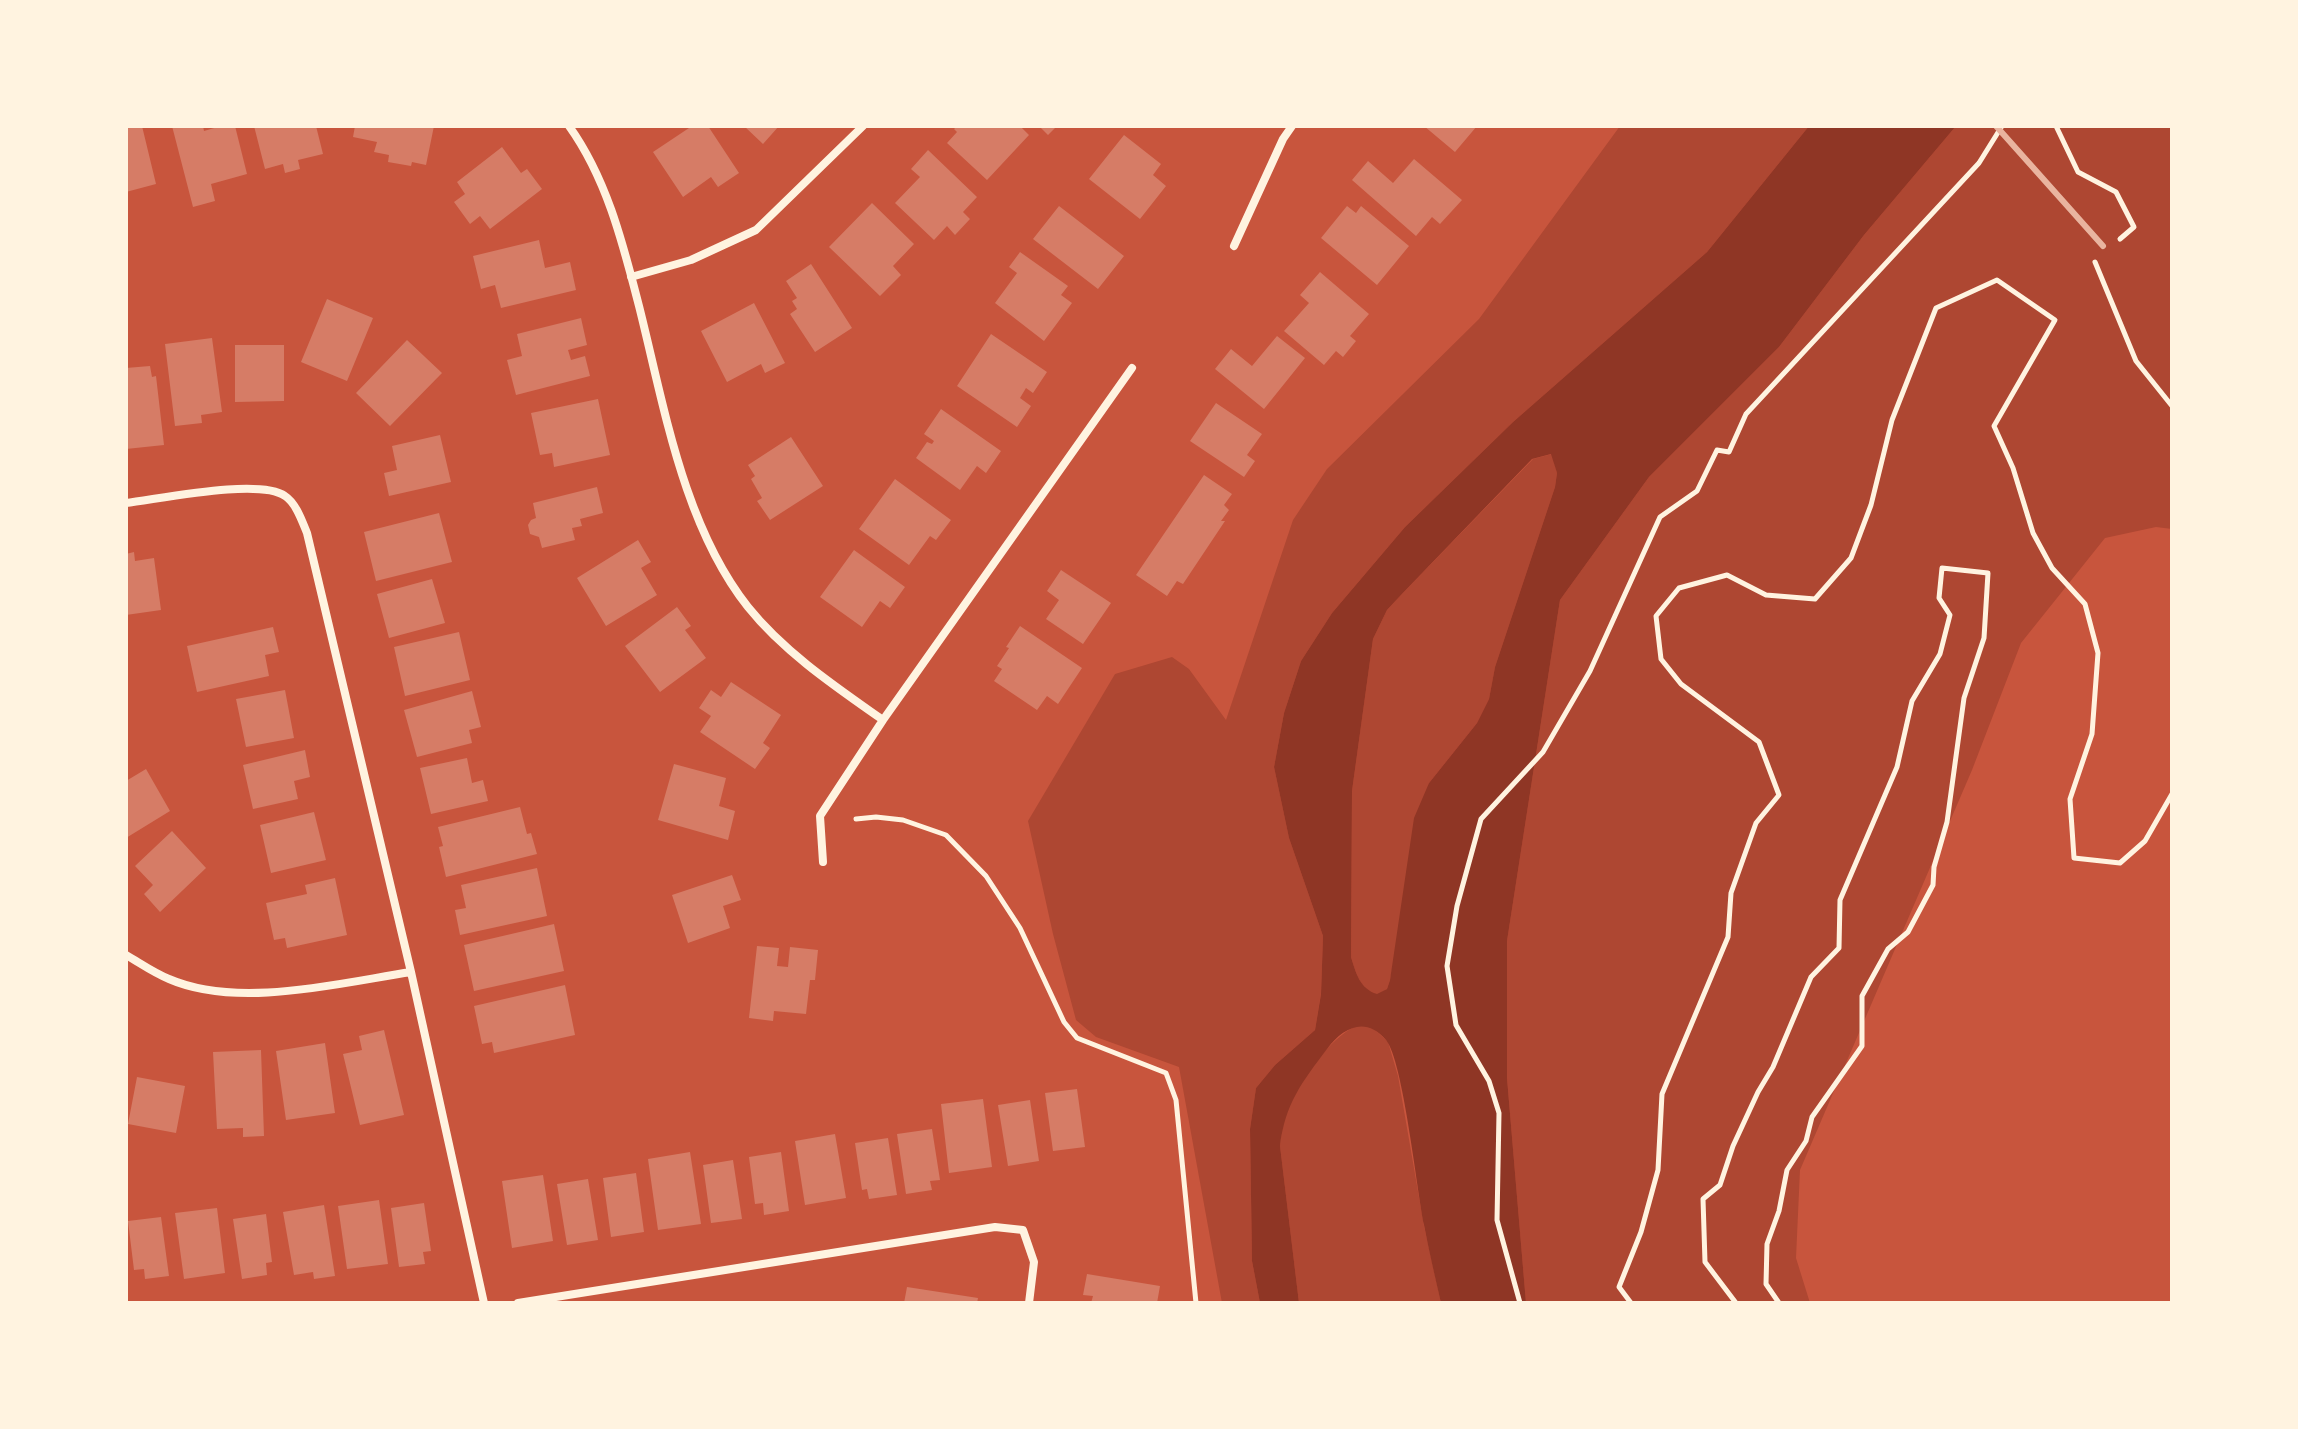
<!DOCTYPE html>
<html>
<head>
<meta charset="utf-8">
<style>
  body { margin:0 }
  #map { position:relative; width:2298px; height:1429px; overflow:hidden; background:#c8553d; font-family:"DejaVu Sans",sans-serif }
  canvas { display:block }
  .frame { position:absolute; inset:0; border:128px solid #fff3e0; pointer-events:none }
</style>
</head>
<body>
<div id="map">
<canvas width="2298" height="1429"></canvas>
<div class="frame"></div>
</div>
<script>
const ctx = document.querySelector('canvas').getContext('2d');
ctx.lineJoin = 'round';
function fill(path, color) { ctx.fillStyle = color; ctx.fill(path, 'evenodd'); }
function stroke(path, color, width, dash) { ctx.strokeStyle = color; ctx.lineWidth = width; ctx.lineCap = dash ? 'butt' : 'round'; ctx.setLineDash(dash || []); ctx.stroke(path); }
const green = new Path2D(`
  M1620,126h189l-102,126 -194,170 -108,105 -73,86 -31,48 -17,52 -10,54 15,71 34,98 -2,57 -6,37 -40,35 -19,23 -6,41 2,132 8,42h-38l-43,-236 -83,-30 -20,-17 -23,-86 -25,-113 87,-147 57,-17 17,12 37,51 67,-200 34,-51 152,-150z
  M1956,126h216v403l-16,-2 -51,11 -84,105 -49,127 -172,400 -4,88 14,45h-284l-19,-225v-137l53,-341 89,-123 130,-130 85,-112z
  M1552,454l5,19 -2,14 -60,180 -6,32 -12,24 -48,60 -39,197 -3,9 -10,6c-17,-6 -21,-22 -26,-38l1,-166 21,-152 14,-29 14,-15 132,-136z
  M1360,1025l11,1 17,16 10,34 26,150 17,77h-142l-19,-157c2,-16 4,-34 12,-49 10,-20 46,-68 68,-72z`);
const water = new Path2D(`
  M1809,126h147l-92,109 -85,112 -130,130 -89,123 -53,341v137l19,225h-85c-6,-26 -12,-52 -17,-78 -7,-34 -21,-165 -38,-185 -20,-24 -43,-13 -59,9 -25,33 -42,55 -47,97l19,157h-39l-8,-42 -2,-132 6,-41 19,-23 40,-35 6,-36 2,-58 -34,-98 -15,-71 10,-54 17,-52 31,-48 73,-86 108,-105 194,-170zM1551,454l6,19 -2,14 -60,180 -6,32 -12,24 -48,60 -15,35 -24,162 -3,9 -10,5c-17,-5 -21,-21 -26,-37l1,-166 21,-152 14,-29 14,-15 131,-136z`);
const building = new Path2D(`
  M126,126h16l14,58 -30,8z
  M172,126h31l1,5 17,-5h14l12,48 -36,10 4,17 -22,6z
  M254,126h62l7,28 -25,6 2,9 -15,4 -2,-9 -18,5z
  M355,126h79l-8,39 -14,-3 -1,4 -23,-4 1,-7 -15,-3 3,-10 -24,-5z
  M692,126h16l31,47 -21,14 -7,-10 -28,20 -30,-45z
  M744,126h35l-16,18z
  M957,126h63l9,9 -42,45 -40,-37 10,-11 -3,-3z
  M1039,126h18l-9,9z
  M1424,126h53l-22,26z
  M1124,135l37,29 -8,11 13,11 -26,33 -51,-40z
  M502,147l19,26 6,-4 15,20 -52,40 -10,-13 -10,8 -16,-22 11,-8 -8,-12z
  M928,150l49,47 -14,15 7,7 -15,16 -8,-9 -13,14 -39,-37 25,-26 -9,-8z
  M1414,159l48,41 -22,24 -8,-7 -16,19 -64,-56 16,-19 25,22z
  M872,203l42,41 -21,22 8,9 -21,21 -51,-49z
  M1059,206l65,50 -26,33 -65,-50z
  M1347,206l9,7 5,-7 48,40 -32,39 -56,-47z
  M539,240l6,28 25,-6 6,28 -75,18 -6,-23 -14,4 -8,-33z
  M1020,252l48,34 -7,9 11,8 -28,38 -49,-38 22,-30 -8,-6z
  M811,264l41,64 -37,24 -25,-38 7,-5 -5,-8 5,-3 -11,-17z
  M1320,272l49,42 -19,22 6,5 -13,16 -7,-6 -12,14 -40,-34 25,-28 -9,-8z
  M327,299l46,19 -26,63 -46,-19z
  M754,303l31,60 -20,10 -4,-9 -34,18 -26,-51z
  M581,318l6,27 -19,5 3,10 14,-4 5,20 -74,19 -9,-35 15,-4 -5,-22z
  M991,334l56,38 -14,21 -7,-5 -6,10 11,8 -14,21 -60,-41z
  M1277,336l28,22 -41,51 -49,-40 16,-20 21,17z
  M212,338l10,74 -21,3 1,8 -27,3 -10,-82z
  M407,340l35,33 -52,53 -34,-33z
  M235,345h49v56l-49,1z
  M150,366l2,11 4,-1 8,69 -38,4v-81z
  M598,399l12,56 -56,12 -2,-14 -12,2 -9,-42z
  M1216,403l46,31 -15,21 8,6 -11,16 -54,-36z
  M941,409l60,42 -15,22 -9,-7 -17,24 -44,-32 11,-16 5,2 2,-3 -10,-7z
  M440,435l11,47 -62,14 -5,-23 13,-3 -5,-24z
  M791,437l32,49 -53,34 -13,-19 5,-3 -11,-19 4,-3 -7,-11z
  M1204,475l28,19 -8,11 5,5 -8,11h4l-42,63 -6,-3 -10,15 -31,-21z
  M895,479l56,41 -15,20 -6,-4 -21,29 -50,-36z
  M597,487l6,26 -23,6 2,7 -10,2 3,12 -33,8 -3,-11 -9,-3 -2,-9 3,-5 5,-2 -3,-15z
  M439,513l13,49 -76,19 -12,-49z
  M638,540l13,22 -10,6 16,27 -51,31 -29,-48z
  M854,550l51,37 -15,21 -10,-7 -18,26 -42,-30z
  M134,552l1,9 19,-3 7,52 -35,5v-61z
  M1061,570l50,33 -28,41 -37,-25 13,-19 -12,-9z
  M432,579l13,44 -56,15 -12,-44z
  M677,607l14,19 -6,4 21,28 -46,34 -35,-46z
  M1020,626l62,42 -24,36 -11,-8 -10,14 -43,-29 8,-12 -5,-3 12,-18 -3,-1z
  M273,627l6,25 -14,3 4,21 -72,16 -10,-46z
  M459,632l11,48 -65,16 -11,-49z
  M731,682l50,33 -18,28 7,5 -15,21 -55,-37 11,-16 -12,-8 12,-18 10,7z
  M285,690l9,48 -48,9 -10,-48z
  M472,691l9,36 -12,3 3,13 -55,14 -13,-47z
  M305,750l5,27 -16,4 4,18 -45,10 -10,-44z
  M467,758l5,25 11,-3 5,21 -57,13 -11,-46z
  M674,764l52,14 -7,28 16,5 -7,29 -70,-20z
  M146,769l24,42 -44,27v-57z
  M520,807l7,27 4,-1 6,21 -91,23 -7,-30 4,-1 -5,-19z
  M314,812l12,48 -55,13 -11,-48z
  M172,831l34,37 -46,44 -16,-18 9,-9 -18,-19z
  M537,868l10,48 -87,19 -5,-25 11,-2 -5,-23z
  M732,875l9,25 -18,6 7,22 -42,15 -16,-48z
  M335,878l12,57 -60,13 -2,-10 -11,2 -8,-37 41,-9 -2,-9z
  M554,924l10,47 -90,20 -10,-46z
  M757,946l22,2 -2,18 11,1 2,-20 28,3 -3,30h-5l-4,34 -32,-3 -1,10 -24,-3z
  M565,985l10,50 -81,18 -2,-11 -10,2 -8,-38z
  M384,1030l20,85 -44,10 -17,-71 19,-4 -3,-14z
  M325,1043l10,70 -49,7 -10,-69z
  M261,1050l3,86 -21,1v-9l-26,1 -4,-77z
  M137,1077l48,9 -9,47 -48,-9z
  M1077,1089l8,58 -32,4 -8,-58z
  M983,1099l9,68 -43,6 -8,-69z
  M1030,1100l9,61 -31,5 -10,-61z
  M932,1129l8,51 -10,1 2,9 -26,4 -9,-60z
  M835,1134l11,64 -41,7 -10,-64z
  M888,1138l9,57 -28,4 -2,-10 -5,1 -7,-47z
  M690,1152l11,72 -43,6 -10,-71z
  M781,1152l8,59 -25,4 -1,-12 -8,1 -6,-47z
  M733,1160l9,59 -31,4 -8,-58z
  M636,1173l8,59 -33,5 -8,-59z
  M543,1175l10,66 -41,7 -10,-67z
  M588,1179l10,61 -31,5 -10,-61z
  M379,1200l9,64 -41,5 -9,-63z
  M424,1203l7,48 -8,1 2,12 -26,3 -8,-59z
  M324,1205l11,71 -21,3 -1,-7 -19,3 -11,-63z
  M217,1208l8,65 -41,6 -9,-66z
  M266,1214l6,48 -6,1 1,12 -25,4 -9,-60z
  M161,1217l8,59 -24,3 -1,-10 -10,1 -6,-49z
  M1087,1274l73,12 -3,17h-66l2,-7 -10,-1z
  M907,1287l71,11 -1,5h-73z`);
const path = new Path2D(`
  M2056,126l22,46 38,20 18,35 -14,12
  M2095,262l41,99 36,45
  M856,819l20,-2 27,3 43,15 40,41 34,52 44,94 13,16 89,35 10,27 20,203
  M1520,1303l-23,-83 2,-107 -10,-32 -33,-56 -9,-59 10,-60 24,-87 62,-67 47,-81 70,-154 37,-26 20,-41 12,2 17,-38 233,-251 23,-37
  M1631,1303l-12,-16 22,-55 17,-62 4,-76 66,-157 3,-44 25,-70 23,-28 -20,-53 -78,-58 -20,-25 -5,-43 23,-28 48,-13 39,20 49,4 36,-41 20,-53 21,-85 44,-112 61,-28 58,40 -61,106 19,42 20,65 19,35 33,36 13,49 -6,81 -22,65 4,59 46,5 25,-22 27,-47
  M1736,1303l-31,-41 -2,-63 17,-14 13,-39 25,-54 15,-25 38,-90 28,-29 1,-48 57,-133 15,-66 28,-47 10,-39 -11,-17 3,-30 46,5 -4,65 -20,60 -17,124 -13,45 -1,18 -25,47 -20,17 -26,47v50l-50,71 -6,24 -19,29 -8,41 -12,33 -1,40 13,19`);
const minor = new Path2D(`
  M569,126c38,53 54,118 70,180 25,99 44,219 109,301 36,45 88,80 135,113
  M1234,246l49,-107 9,-13
  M631,277l60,-17 65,-30 107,-104
  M126,503c34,-4 133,-25 159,-7 11,7 17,25 22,37l104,439 73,331
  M823,862l-3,-46 63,-96 249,-352
  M126,955c14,8 28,18 43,24 69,30 170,4 242,-7
  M518,1303l477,-76 28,3 11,32 -5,41`);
const rail = new Path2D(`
  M1996,126l107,120`);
fill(green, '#ae4732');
fill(water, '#8f3625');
fill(building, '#d67c66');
stroke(path, '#fff3e0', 5);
stroke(minor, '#fff3e0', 8);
stroke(rail, '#e9b49f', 6);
</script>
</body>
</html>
